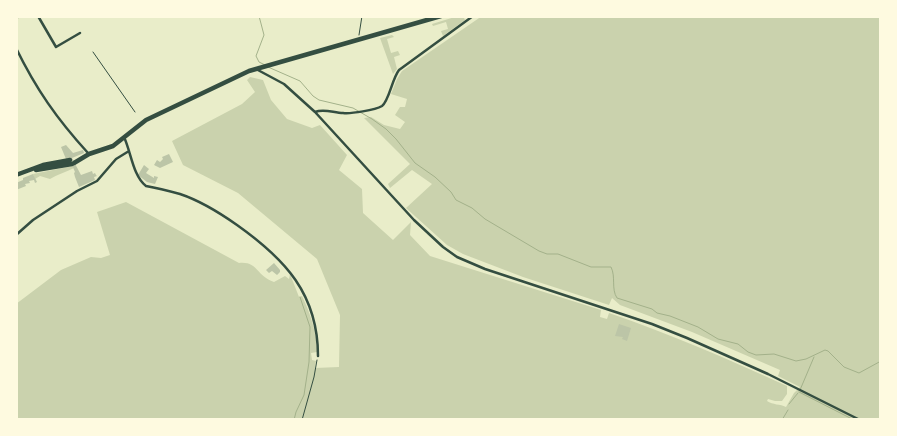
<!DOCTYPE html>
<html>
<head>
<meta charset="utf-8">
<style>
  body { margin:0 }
  #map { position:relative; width:897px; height:436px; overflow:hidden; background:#e9edc9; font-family:Arial,sans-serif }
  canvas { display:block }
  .frame { position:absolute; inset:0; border:18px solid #fefae0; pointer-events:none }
</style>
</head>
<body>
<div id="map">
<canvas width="897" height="436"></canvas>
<div class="frame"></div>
</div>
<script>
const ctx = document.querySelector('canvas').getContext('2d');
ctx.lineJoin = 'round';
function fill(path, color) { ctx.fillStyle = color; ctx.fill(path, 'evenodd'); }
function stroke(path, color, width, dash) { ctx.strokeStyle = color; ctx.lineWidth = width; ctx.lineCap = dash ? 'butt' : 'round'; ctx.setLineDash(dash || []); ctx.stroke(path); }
const green = new Path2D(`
  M458,16h5l2,4 -22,16 -2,-5 7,-2 -2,-7 -13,4 -1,-2z
  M482,16h399v404h-865v-116l45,-34 30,-13 10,1 9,-3 -13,-43 29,-10 113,61c19,-2 17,13 35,19l11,-6 4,3 1,-5 9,23 3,-1c9,19 14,35 15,56l-6,1 1,7 4,1 -1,7 24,-1 1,-52 -23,-56 -79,-66 -55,-28 -11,-24 70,-37 13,-12 -8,-12 3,-3 13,3 8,20 16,19 25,9 8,-3 27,30 -8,15 23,19 1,24 30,27 18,-18 -1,13 20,21 171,54 -1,7 7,2 2,-6c61,21 119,46 178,73v8l-5,7h-7l-7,-2 -1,2c6,4 13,3 19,6l8,-14 6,-6 -22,-11 2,-6 -88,-38 -72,-27 -8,-7 -3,7 -86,-28 -60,-23 -16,-9 -41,-37 26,-24 -20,-14 -22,18 -2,-4 22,-20 -46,-46 7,-1 13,8 16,4 5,-7 -10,-7 5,-8h5l2,-8 -16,-5 6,-15 5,-8z
  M392,35l2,2 -7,2 4,14 7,-2 2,4 -6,2 3,12 -4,5 -13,-36z
  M73,166l1,2c-8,4 -16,6 -24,11l-10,-3 -5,3 -2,-5z`);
const stream = new Path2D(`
  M259,16l5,19 -8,21 3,6 6,3
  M268,67l32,14 13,15 6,4 34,8 19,11 14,10 10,10 19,24 20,14 16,15 5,8 16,8 13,11 54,32 8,3h11l33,13h20c5,10 0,22 6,31l35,11 5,4 13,3 28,11 20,12 20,5 10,8 8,3 18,-1 22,7 10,-2 19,-9 3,1 16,16 15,6 22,-12
  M800,390l14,-33
  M799,392l55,28
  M789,404l9,-11
  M294,420l2,-8 8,-17 5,-33 1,-35 -10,-30
  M782,420l6,-10`);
const building = new Path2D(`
  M66,145l7,8 10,-3 1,3 -12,5 9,17 11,-4 1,3 2,-1 1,2 1,1 -3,1 1,3 -16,7 -4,-10 -1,-4 1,-1 -6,-14 -3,1 -5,-12z
  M169,154l4,8 -13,6 -6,-3 3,-5 3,2 3,-3 -1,-2z
  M144,165l5,4 -3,4 8,5v-2l4,1 -3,7 -8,-2 -9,-7z
  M33,174l4,8 -2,1 -1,-3 -5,1 1,2 -5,1 1,2 -10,4v-7l7,-3v-2z
  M274,263l6,7v2l-3,3 -5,-4 -3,2 -3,-3z
  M619,324l12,4 -4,13 -5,-2 1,-2 -8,-1z`);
const path = new Path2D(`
  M359,35l3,-19
  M93,52l42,60
  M302,420l12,-43 3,-17`);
const minor = new Path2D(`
  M38,16l18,31 24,-14
  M16,18l4,-2
  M16,48c20,41 41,71 72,105
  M256,69l28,15 31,28 99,108 29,27 14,10 28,12 167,55 35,14 81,36 92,46
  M315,112c9,-4 19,1 28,1 8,1 32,-3 39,-7 7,-5 10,-27 17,-36l74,-54
  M124,137c7,15 9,39 22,49 11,2 23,5 34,8 21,7 40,19 57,31 48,34 81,69 81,131
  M16,235l17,-15 44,-29 20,-10 19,-22 13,-8`);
const primary = new Path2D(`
  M74,163l15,-9 24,-8 33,-26 103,-49 192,-55
  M36,170l36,-6
  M16,175l27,-10 27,-5`);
fill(green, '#cad2ad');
stroke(stream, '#a3b18a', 1);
fill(building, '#bcc5a7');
stroke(path, '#344e41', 1);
stroke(minor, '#344e41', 2.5);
stroke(primary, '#344e41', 4.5);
</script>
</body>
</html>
